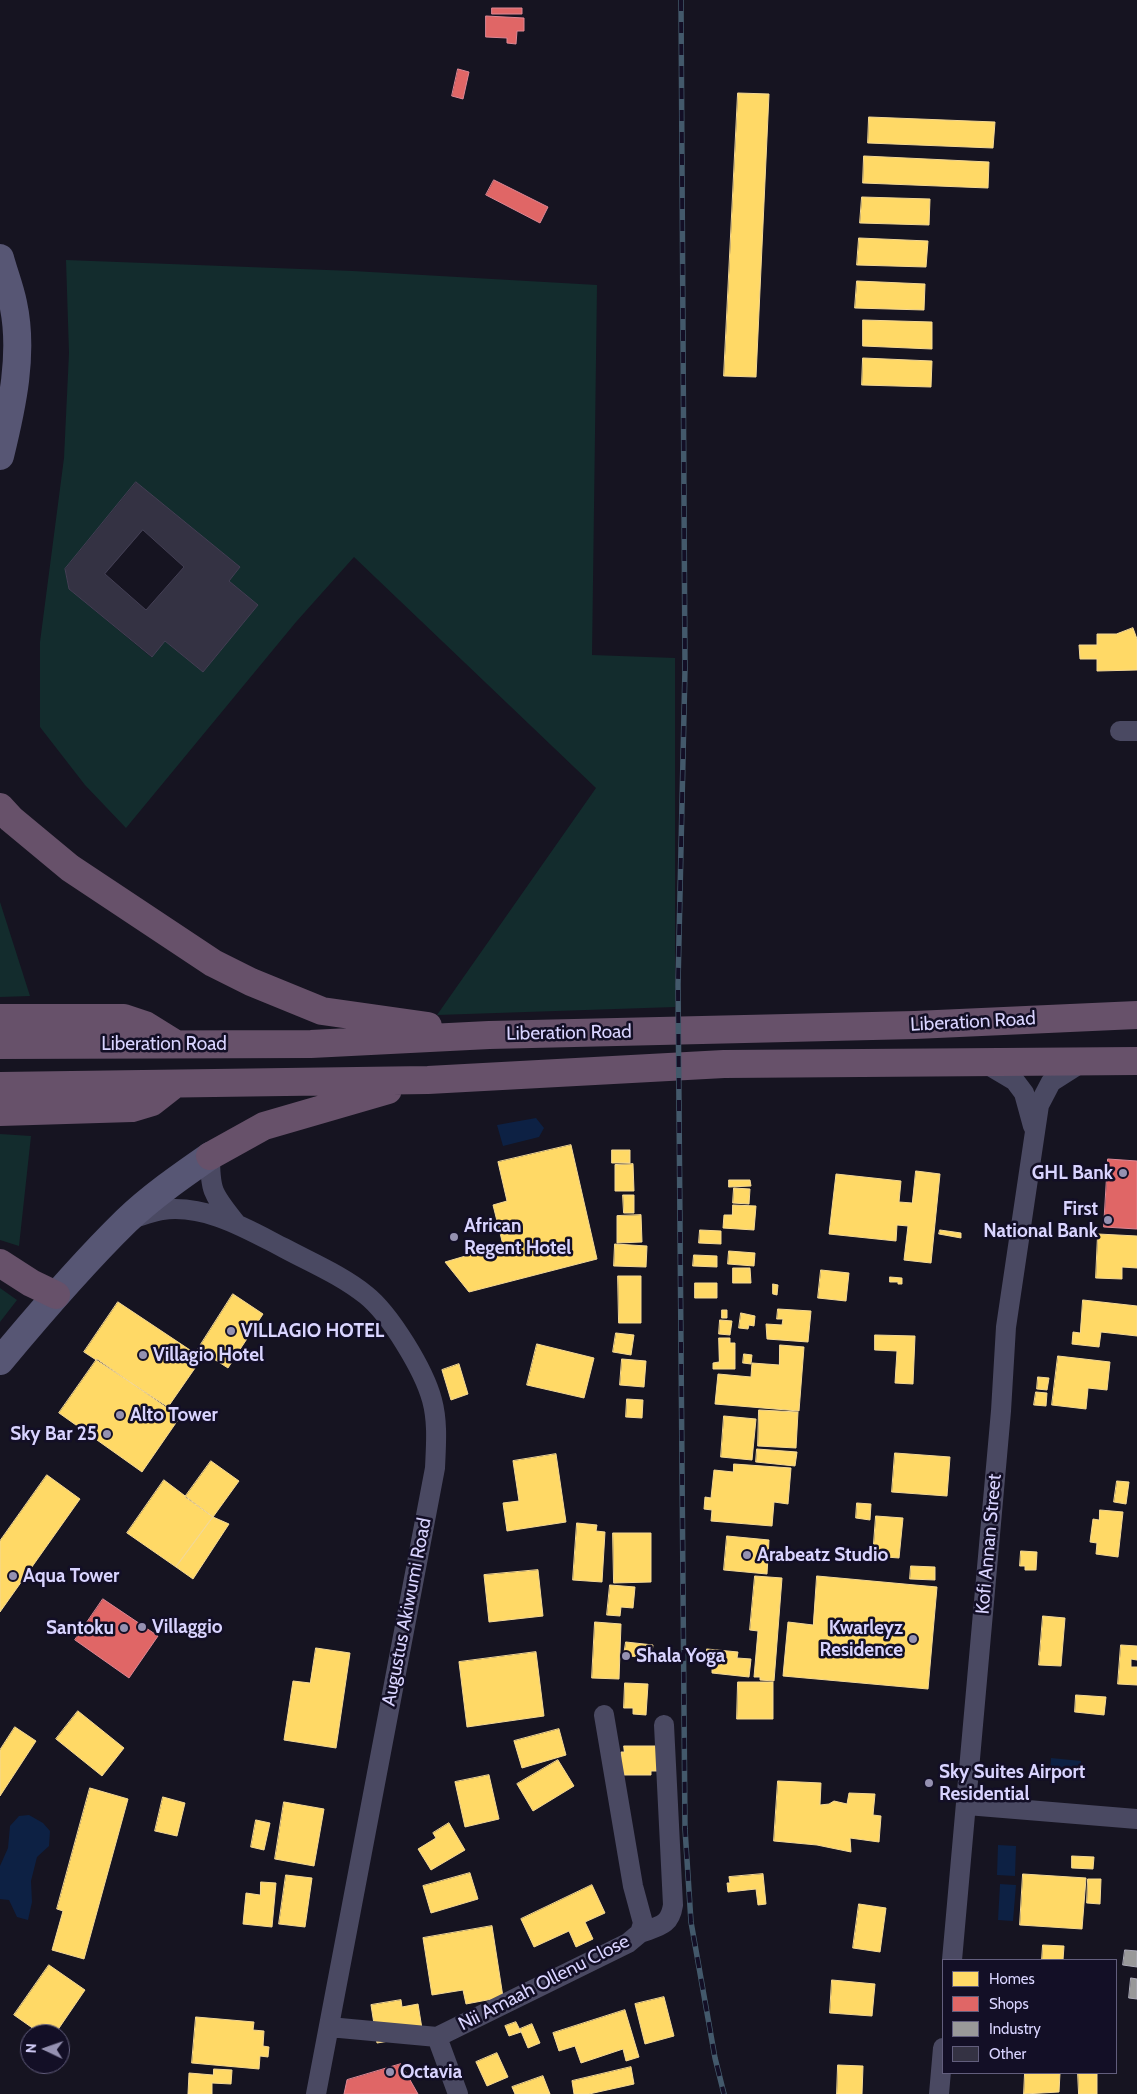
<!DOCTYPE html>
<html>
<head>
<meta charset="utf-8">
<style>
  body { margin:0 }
  #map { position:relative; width:1137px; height:2094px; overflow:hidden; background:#161421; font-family:Cabin,sans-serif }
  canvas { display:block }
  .legend { position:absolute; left:942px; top:1959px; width:175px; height:115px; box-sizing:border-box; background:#130f26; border:1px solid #625e7d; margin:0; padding:6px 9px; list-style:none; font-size:15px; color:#d9d4ff }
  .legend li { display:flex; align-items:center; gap:10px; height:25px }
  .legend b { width:25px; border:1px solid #625e7d }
  .north { position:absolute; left:20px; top:2024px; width:50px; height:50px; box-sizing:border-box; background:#130f26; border:1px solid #625e7d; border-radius:50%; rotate:273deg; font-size:14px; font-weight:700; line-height:20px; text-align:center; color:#d9d4ff }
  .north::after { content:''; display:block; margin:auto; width:18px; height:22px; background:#9591b1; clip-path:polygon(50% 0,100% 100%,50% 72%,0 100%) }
</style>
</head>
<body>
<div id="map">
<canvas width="1137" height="2094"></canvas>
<ul class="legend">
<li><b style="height:14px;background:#ffd966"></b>Homes</li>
<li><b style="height:14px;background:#e06666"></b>Shops</li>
<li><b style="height:14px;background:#999"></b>Industry</li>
<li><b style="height:14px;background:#343243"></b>Other</li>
</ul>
<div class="north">N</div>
</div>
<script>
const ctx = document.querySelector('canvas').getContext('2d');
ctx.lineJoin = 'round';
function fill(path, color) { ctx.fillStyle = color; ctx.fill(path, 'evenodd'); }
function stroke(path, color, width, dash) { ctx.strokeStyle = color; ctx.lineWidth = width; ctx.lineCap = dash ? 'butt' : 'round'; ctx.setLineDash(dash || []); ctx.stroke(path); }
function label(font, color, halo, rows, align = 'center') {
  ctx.font = font + ' Cabin,sans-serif'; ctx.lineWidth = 5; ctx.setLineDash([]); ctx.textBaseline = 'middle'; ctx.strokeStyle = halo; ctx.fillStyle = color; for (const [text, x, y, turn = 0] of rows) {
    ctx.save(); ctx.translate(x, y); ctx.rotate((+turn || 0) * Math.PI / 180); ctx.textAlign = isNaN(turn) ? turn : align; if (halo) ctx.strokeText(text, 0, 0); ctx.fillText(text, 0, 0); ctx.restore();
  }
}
const green = new Path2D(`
  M66,260l287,11 244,14 -5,370 83,3v349l-238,8 159,-227 -242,-231 -58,65 -170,206 -41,-43 -45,-58v-85l24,-184 5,-105zM136,482l104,85 -11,14 29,24 -55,67 -38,-31 -14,16 -82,-68 -4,-20z
  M0,902l30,94 -30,1z
  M0,1134l31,2 -12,110 -19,-6z
  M0,1288l17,12 -17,22z`);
const water = new Path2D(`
  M536,1118l8,10 -5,9 -36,9 -6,-21z
  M1051,1758l30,3 -2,16 -29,-2z
  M29,1815l14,8 7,8 -1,15 -12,11 -6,24 1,21 -4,18 -11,-3 -8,-17 -9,-1v-33l8,-18 2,-22 9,-10z
  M998,1845l18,1 -1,30 -18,-1z
  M1000,1884l16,1 -3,36 -15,-1z`);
const homes = new Path2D(`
  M738,93l31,1 -13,283 -32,-1z
  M869,117l126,5 -2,26 -125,-5z
  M864,156l125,6 -1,26 -125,-5z
  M862,197l68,2 -1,26 -69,-2z
  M859,238l69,3 -2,26 -69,-2z
  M857,281l68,3 -1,26 -69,-2z
  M863,320l69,2v27l-69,-3z
  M863,358l69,3 -1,26 -69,-2z
  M1133,628l4,11v31l-40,1v-12h-17l-1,-14h18v-11h19z
  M571,1145l26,114 -128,33 -24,-30 58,-17 -10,-40 14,-4 -9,-39z
  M612,1150h18v13h-18z
  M633,1164l1,27h-19v-26z
  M916,1171l24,3 -9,89 -27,-3 4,-34 -11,-1 -1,16 -67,-7 7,-60 65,7 -2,21 13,1z
  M729,1180h21l1,6 -22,1z
  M734,1188l16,1 -1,15 -16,-1z
  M623,1195h11v18h-10z
  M733,1205l23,1 -2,24 -31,-2 1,-13h8z
  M641,1215l1,27 -25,1v-27z
  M700,1230l21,1v13l-22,-1z
  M940,1230l21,3v5l-22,-4z
  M1098,1234l39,2v32l-15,-1v12l-26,-1z
  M615,1244l32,2 -1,21 -32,-1z
  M729,1251l26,2 -1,13 -26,-2z
  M694,1255l23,1v11l-24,-1z
  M733,1268h17l1,15h-18z
  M821,1270l28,3 -3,28 -28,-3z
  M618,1276h23v47h-22z
  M890,1277l12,1v6h-4v-2h-8z
  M695,1283h22v15h-22z
  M773,1284l5,1 -1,10 -4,-1z
  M233,1294l30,20 -35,54 -30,-19z
  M1083,1300l54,6v30l-36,-4 -2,15 -27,-3 1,-12 7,1z
  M118,1302l84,56 -34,49 -84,-55z
  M778,1309l33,2 -3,31 -41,-3 -1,-15 16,1 1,-6h-6z
  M722,1310h5v8h-5z
  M741,1313l14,3 -1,10 -5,-1 -1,4 -9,-1z
  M720,1320l12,1 -2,14 -11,-1z
  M616,1333l18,2 -3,20 -18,-3z
  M875,1335l40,1 -2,48 -18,-1 2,-32 -22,-1z
  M719,1338h11v5h5v26h-22v-6l6,-1z
  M537,1344l57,14 -10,40 -57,-13z
  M780,1345l24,2 -5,64 -84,-7 3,-30 33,3 1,-14 27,2z
  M744,1354l8,1 -1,9 -8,-1z
  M1058,1356l52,6 -3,28 -19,-2 -2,21 -34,-4z
  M97,1359l83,58 -38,55 -83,-59z
  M622,1359l24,2 -2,26 -24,-2z
  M459,1364l9,30 -17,6 -9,-30z
  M1038,1377l11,1 -2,12 -10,-1z
  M1036,1392l11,1 -1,13 -12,-1z
  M627,1399l16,1 -1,18 -16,-1z
  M759,1410l39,2 -2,36 -38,-2z
  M724,1416l32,3 -4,41 -31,-3z
  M757,1449l40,3 -2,14 -39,-4z
  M895,1453l55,4 -3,39 -55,-4z
  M556,1454l10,68 -59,9 -4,-28 16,-2 -6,-40z
  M211,1461l28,20 -26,36 -28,-20z
  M734,1464l57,4 -3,36 -14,-2 -2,24 -61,-5 1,-11 -8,-1 1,-12 6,1 3,-28 19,2z
  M47,1475l33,24 -80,113v-71z
  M164,1480l49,37 -37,50 -49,-34z
  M1117,1481l12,1 -3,22 -12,-2z
  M857,1503l14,1 -1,16 -14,-2z
  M1100,1510l23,2 -5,45 -22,-3 1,-11 -7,-1 3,-23 6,1z
  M876,1516l27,2 -4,40 -26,-2z
  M213,1517l16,7 -36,55 -17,-12z
  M577,1523l20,2 -1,6 9,1 -3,50 -29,-2z
  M613,1533h38v49l-37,1z
  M727,1536l42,4 -2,34 -43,-4z
  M1021,1551l16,1 -1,18h-11v-4h-5z
  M911,1566l24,1v13l-25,-1z
  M538,1570l5,46 -54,6 -5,-47z
  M755,1576l27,2 -8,103 -14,-1v-3h-6l4,-46 -8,-1z
  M817,1576l120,11 -9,102 -145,-13 5,-54 25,3z
  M610,1585l25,2 -2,21 -12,-1 -1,9 -13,-1z
  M1043,1616l22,2 -4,48 -22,-1z
  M595,1622l26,2 -2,55 -27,-1z
  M626,1642l27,3 -2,14 -27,-4z
  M1121,1645l16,1v14l-6,-1v8h6v18l-19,-1z
  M316,1648l34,5 -14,95 -52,-8 9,-59 17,2z
  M707,1649l31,3 -1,6 14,1 -2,18 -37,-4v-9l-5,-1z
  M536,1652l8,64 -77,11 -8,-65z
  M738,1682h35v37h-36z
  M625,1683l23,1 -2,31 -13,-1v-6h-9z
  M1076,1695l30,2 -2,18 -29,-3z
  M78,1711l46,37 -22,28 -46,-37z
  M15,1727l21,14 -36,55v-46z
  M559,1729l7,26 -44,13 -8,-27z
  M624,1746h34l-1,25h-6v4h-29l-1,-23h3z
  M558,1760l16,26 -41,25 -16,-27z
  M489,1775l10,44 -34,8 -10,-45z
  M778,1781l43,2 -1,22 9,-1 5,-3 13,3 2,-11 26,1 -2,21 8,1 -2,26 -29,-4 1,14 -34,-7 -43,-4z
  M90,1788l38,11 -44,160 -32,-9 11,-39 -6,-2z
  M163,1797l22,6 -8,33 -22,-5z
  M284,1802l40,7 -10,57 -39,-7z
  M256,1820l14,3 -6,27 -13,-3z
  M449,1823l16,27 -34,20 -13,-21 18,-11 -3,-5z
  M1072,1856l22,1 -1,12 -21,-1z
  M470,1873l8,26 -47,14 -8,-27z
  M763,1874l3,30 -8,1 -2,-16 -28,3 -1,-9h3l-1,-6z
  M1023,1874l63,4 -4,51 -62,-4z
  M286,1875l26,3 -7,49 -26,-3z
  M1088,1879h13l-1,25 -13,-1z
  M261,1882l15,1 -4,44 -29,-3 3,-31 14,2z
  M592,1885l13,28 -20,9 8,17 -17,8 -7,-16 -35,16 -13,-28z
  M859,1904l27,4 -6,44 -27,-4z
  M492,1926l11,71 -37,7 -3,-14 -31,5 -9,-57z
  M1043,1945l21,1 -1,14h-21z
  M49,1965l36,25 -30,44h-14l-27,-19z
  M832,1980l43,4 -3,32 -42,-3z
  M664,1997l10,39 -29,8 -10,-40z
  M401,2000l1,7 16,-3 6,37 -17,-3 -30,5 -6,-38z
  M625,2010l14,47 -13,4 -3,-12 -42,14 -6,-17 -16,5 -6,-18z
  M196,2017l58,5 -1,8 11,1 -1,15 6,1 -1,10 -8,-1 -1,13 -67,-6z
  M516,2022l5,10 -12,4 -4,-10z
  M532,2024l8,19 -12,5 -8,-19z
  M497,2053l11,24 -21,9 -11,-24z
  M838,2065l25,1 -1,28h-25z
  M631,2067l3,17 -45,10h-15l-2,-13z
  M214,2069l18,1 -1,14 -19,-1v11h-24l1,-21 24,2z
  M1025,2073h35l-1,19 -35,2z
  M1078,2073h19v21h-18z
  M543,2076l7,18h-35l-3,-7z`);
const shops = new Path2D(`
  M492,8h30v6h-30z
  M486,16l38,2v13h-7l-1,13 -9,-1v-5l-21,-1z
  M458,69l11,3 -6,27 -11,-3z
  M494,180l54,27 -8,16 -54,-28z
  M1108,1159l29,2v68l-33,-2z
  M103,1599l55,37 -29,42 -54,-38z
  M401,2064l17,30h-74l3,-14z`);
const industry = new Path2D(`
  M1125,1950l12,1v16l-14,-2z
  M1131,1978l6,1v20l-8,-1z`);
const building = new Path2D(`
  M136,482l104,85 -11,14 29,24 -55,67 -38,-31 -13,16 -83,-68 -4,-20zM143,530l41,37 -38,43 -41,-36z`);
const street = new Path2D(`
  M1120,731h17
  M983,1062l32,19 9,12 9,33
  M210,1156c0,36 3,38 25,66
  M133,1218c10,-2 20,-7 29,-8 44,-6 85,19 122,38 28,15 57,27 82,47 24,19 58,75 66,105 6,22 4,45 3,68l-119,626
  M967,1805l170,14
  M640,1933c19,-7 30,-7 33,-28l-9,-180
  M952,1960l49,-549 5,-84 33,-222 12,-23 33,-21
  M329,2027l108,10
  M437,2037l191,-94 12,-10 3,-10 -10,-37 -29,-171
  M437,2037l21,57
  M939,2094l4,-46`);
const secondary = new Path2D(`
  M0,258c4,15 10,30 13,45 11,50 -1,104 -13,153
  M0,1361c40,-48 81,-96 126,-140 25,-24 55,-45 84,-65`);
const highway = new Path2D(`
  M0,807l11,12 59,49 143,95 38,19 71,29 106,15
  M0,1018h124l21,7 29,18
  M0,1045l311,-1 178,-9 426,-10 222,-10
  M0,1086l428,-6 296,-16 413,-3
  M0,1112l132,-4 20,-6 23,-18
  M210,1156l54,-30 124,-36
  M0,1263l31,20 25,12`);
const rail = new Path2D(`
  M681,0l4,668 -7,316 7,845 6,93 24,136 9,36`);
const markers = [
  [1123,1173,5,"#9591b1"],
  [1108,1220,5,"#9591b1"],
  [454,1237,5,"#9591b1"],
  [231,1331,5,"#9591b1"],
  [143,1355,5,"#9591b1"],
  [120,1415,5,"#9591b1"],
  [107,1434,5,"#9591b1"],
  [747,1555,5,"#9591b1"],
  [13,1576,5,"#9591b1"],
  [142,1627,5,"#9591b1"],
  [124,1628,5,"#9591b1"],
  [913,1639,5,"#9591b1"],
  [626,1656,5,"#9591b1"],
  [929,1783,5,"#9591b1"],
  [390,2072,5,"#9591b1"]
];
const streetNames = [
  ["Liberation Road",973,1022,-3],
  ["Liberation Road",569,1033,-1],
  ["Liberation Road",164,1044],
  ["Kofi Annan Street",989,1544,-85],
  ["Augustus Akiwumi Road",407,1612,-79],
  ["Nii Amaah Ollenu Close",544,1983,-27]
];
const poiNames = [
  ["GHL Bank",1113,1173,"right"],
  ["First",1098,1209,"right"],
  ["National Bank",1098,1231,"right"],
  ["African",464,1226],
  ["Regent Hotel",464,1248],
  ["VILLAGIO HOTEL",241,1331],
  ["Villagio Hotel",153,1355],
  ["Alto Tower",130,1415],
  ["Sky Bar 25",97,1434,"right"],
  ["Arabeatz Studio",757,1555],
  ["Aqua Tower",23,1576],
  ["Villaggio",152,1627],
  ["Santoku",114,1628,"right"],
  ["Kwarleyz",903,1628,"right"],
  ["Residence",903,1650,"right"],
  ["Shala Yoga",636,1656],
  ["Sky Suites Airport",939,1772],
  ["Residential",939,1794],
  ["Octavia",400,2072]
];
fill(green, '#132c2d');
fill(water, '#0d2144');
fill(homes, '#ffd966');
stroke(homes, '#f4d894', 1);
fill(shops, '#e06666');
stroke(shops, '#de8794', 1);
fill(industry, '#999');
stroke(industry, '#acabb8', 1);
fill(building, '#343243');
stroke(building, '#433f54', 1);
stroke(street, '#4a4962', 20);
stroke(secondary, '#575674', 28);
stroke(highway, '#67516a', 28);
stroke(rail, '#43596b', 5.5);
stroke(rail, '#130f26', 4, [11]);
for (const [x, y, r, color] of markers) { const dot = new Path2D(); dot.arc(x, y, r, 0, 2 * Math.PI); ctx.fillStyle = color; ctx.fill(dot); stroke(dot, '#130f26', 2); }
label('19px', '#d9d4ff', '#130f26', streetNames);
label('bold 19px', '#d9d4ff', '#130f26', poiNames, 'left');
</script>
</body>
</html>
